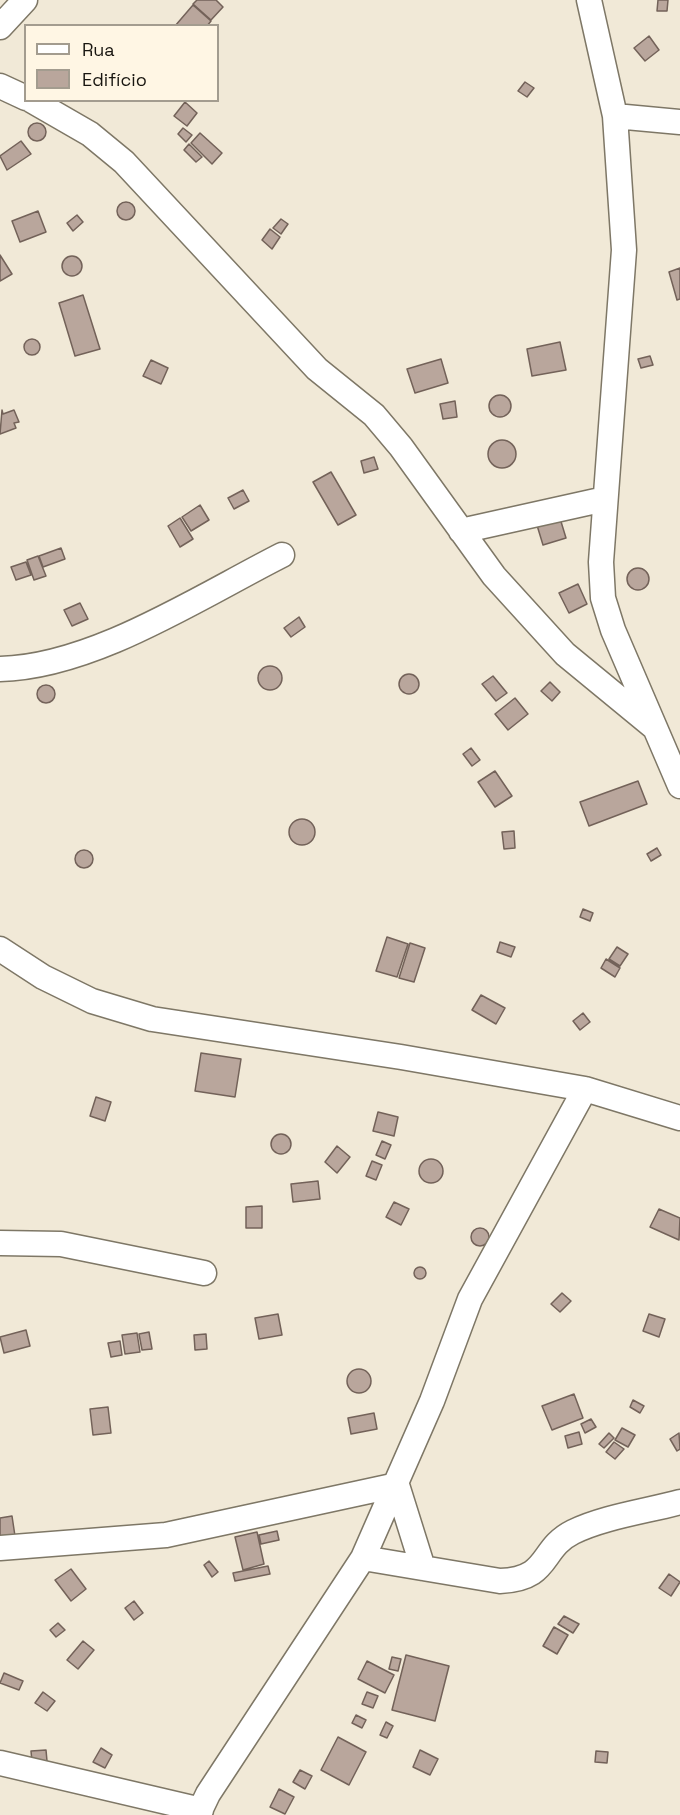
<!DOCTYPE html>
<html>
<head>
<meta charset="utf-8">
<style>
  body { margin:0 }
  #map { position:relative; width:680px; height:1815px; overflow:hidden; background:#f1e9d7; font-family:"Space Grotesk",sans-serif }
  canvas { display:block }
  .legend { position:absolute; left:24px; top:24px; width:195px; height:78px; box-sizing:border-box; background:#fff6e4; border:2px solid #a39c8f; margin:0; padding:8px 10px; list-style:none; font-size:18px; color:#191610 }
  .legend li { display:flex; align-items:center; gap:12px; height:30px }
  .legend b { width:30px; border:2px solid #a39c8f }
</style>
</head>
<body>
<div id="map">
<canvas width="680" height="1815"></canvas>
<ul class="legend">
<li><b style="height:8px;background:#fff"></b>Rua</li>
<li><b style="height:16px;background:#b9a69c"></b>Edifício</li>
</ul>
</div>
<script>
const ctx = document.querySelector('canvas').getContext('2d');
ctx.lineJoin = 'round';
function fill(path, color) { ctx.fillStyle = color; ctx.fill(path, 'evenodd'); }
function stroke(path, color, width, dash) { ctx.strokeStyle = color; ctx.lineWidth = width; ctx.lineCap = dash ? 'butt' : 'round'; ctx.setLineDash(dash || []); ctx.stroke(path); }
const building = new Path2D(`
  M197,0h19l7,7 -12,13 -18,-16z
  M658,0h10l-1,11h-10z
  M193,5l18,16 -4,5h-32z
  M649,36l10,14 -14,11 -11,-13z
  M525,82l9,6 -7,9 -9,-6z
  M185,102l12,11 -10,13 -13,-10z
  M28 132a9 9 0 1 1 18 0a9 9 0 1 1-18 0Z
  M183,128l9,7 -6,7 -8,-8z
  M200,133l22,20 -10,11 -21,-21z
  M21,141l10,13 -24,16 -7,-14z
  M189,144l13,13 -6,5 -12,-12z
  M117 211a9 9 0 1 1 18 0a9 9 0 1 1-18 0Z
  M38,211l8,21 -26,10 -8,-21z
  M77,215l6,7 -10,9 -6,-8z
  M281,219l7,5 -7,10 -8,-6z
  M270,229l10,8 -8,12 -10,-9z
  M0,255l12,19 -12,7z
  M62 266a10 10 0 1 1 20 0a10 10 0 1 1-20 0Z
  M680,268v31l-3,1 -8,-28z
  M83,295l17,54 -25,7 -16,-53z
  M24 347a8 8 0 1 1 16 0a8 8 0 1 1-16 0Z
  M560,342l6,28 -34,6 -5,-27z
  M650,356l3,9 -12,3 -3,-9z
  M441,359l7,24 -33,10 -8,-24z
  M151,360l17,8 -7,16 -18,-8z
  M489 406a11 11 0 1 1 22 0a11 11 0 1 1-22 0Z
  M455,401l2,16 -14,2 -3,-15z
  M2,410l1,4 11,-4 5,12 -5,1 2,5 -16,6z
  M488 454a14 14 0 1 1 28 0a14 14 0 1 1-28 0Z
  M374,457l4,12 -14,4 -3,-12z
  M331,472l25,43 -18,10 -25,-43z
  M243,490l6,11 -15,8 -6,-11z
  M200,505l9,15 -18,11 -9,-14z
  M559,515l7,23 -23,7 -7,-23z
  M180,518l13,21 -13,8 -12,-21z
  M61,548l4,11 -22,8 -4,-11z
  M38,556l8,20 -12,4 -7,-20z
  M26,562l5,13 -15,5 -5,-13z
  M627 579a11 11 0 1 1 22 0a11 11 0 1 1-22 0Z
  M578,584l9,20 -18,9 -10,-20z
  M80,603l8,16 -16,7 -8,-16z
  M299,617l6,10 -14,10 -7,-9z
  M258 678a12 12 0 1 1 24 0a12 12 0 1 1-24 0Z
  M399 684a10 10 0 1 1 20 0a10 10 0 1 1-20 0Z
  M493,676l14,17 -11,8 -14,-17z
  M550,682l10,10 -8,9 -11,-10z
  M37 694a9 9 0 1 1 18 0a9 9 0 1 1-18 0Z
  M515,698l13,16 -20,16 -13,-16z
  M471,748l9,12 -8,6 -9,-12z
  M495,771l17,25 -17,11 -17,-25z
  M638,781l9,23 -58,22 -9,-24z
  M289 832a13 13 0 1 1 26 0a13 13 0 1 1-26 0Z
  M514,831l1,17 -11,1 -2,-17z
  M657,848l4,7 -10,6 -4,-7z
  M75 859a9 9 0 1 1 18 0a9 9 0 1 1-18 0Z
  M583,909l10,4 -3,8 -10,-4z
  M387,937l21,7 -11,33 -21,-6z
  M500,942l15,5 -4,10 -14,-5z
  M410,943l15,5 -11,34 -15,-4z
  M617,947l11,7 -8,12 -11,-7z
  M606,959l14,9 -5,9 -14,-9z
  M481,995l24,13 -9,16 -24,-14z
  M583,1013l7,9 -10,8 -7,-9z
  M201,1053l40,6 -6,38 -40,-6z
  M96,1097l15,5 -6,19 -15,-5z
  M378,1112l20,5 -4,19 -21,-5z
  M271 1144a10 10 0 1 1 20 0a10 10 0 1 1-20 0Z
  M382,1141l9,4 -6,14 -9,-4z
  M337,1146l13,11 -13,16 -12,-11z
  M419 1171a12 12 0 1 1 24 0a12 12 0 1 1-24 0Z
  M372,1161l10,4 -6,15 -10,-4z
  M318,1181l2,18 -27,3 -2,-18z
  M394,1202l15,7 -8,16 -15,-8z
  M262,1206v22h-16v-21z
  M659,1209l21,9 -1,22 -29,-13z
  M471 1237a9 9 0 1 1 18 0a9 9 0 1 1-18 0Z
  M414 1273a6 6 0 1 1 12 0a6 6 0 1 1-12 0Z
  M562,1293l9,8 -11,11 -9,-8z
  M278,1314l4,21 -23,4 -4,-21z
  M649,1314l16,5 -6,18 -16,-6z
  M26,1330l4,16 -26,7 -4,-16z
  M149,1332l3,17 -10,1 -3,-16z
  M137,1333l3,19 -15,2 -3,-19z
  M206,1334l1,15 -12,1 -1,-15z
  M120,1341l2,14 -11,2 -3,-14z
  M347 1381a12 12 0 1 1 24 0a12 12 0 1 1-24 0Z
  M574,1394l9,24 -31,12 -10,-24z
  M633,1400l11,6 -4,7 -10,-6z
  M108,1407l3,26 -18,2 -3,-26z
  M374,1413l3,16 -26,5 -3,-16z
  M591,1419l5,8 -11,6 -4,-9z
  M622,1428l13,7 -7,12 -13,-7z
  M579,1432l3,12 -14,4 -3,-12z
  M609,1433l5,5 -10,10 -5,-4z
  M679,1433l1,16 -3,2 -7,-12z
  M614,1442l10,7 -9,10 -9,-7z
  M12,1516l3,20 -15,2v-20z
  M277,1531l2,9 -18,4 -2,-9z
  M257,1532l7,32 -21,6 -8,-33z
  M209,1561l9,11 -6,5 -8,-12z
  M268,1566l2,8 -35,7 -2,-8z
  M71,1569l15,20 -15,12 -16,-21z
  M669,1574l11,8 -9,14 -12,-8z
  M134,1601l9,12 -9,7 -9,-12z
  M564,1616l15,8 -6,9 -15,-9z
  M58,1623l7,7 -9,7 -6,-7z
  M554,1627l14,8 -11,19 -14,-8z
  M83,1641l11,9 -16,19 -11,-9z
  M406,1655l43,11 -14,55 -43,-11z
  M392,1657l9,2 -3,12 -9,-2z
  M367,1661l27,14 -9,18 -27,-14z
  M4,1673l19,8 -4,9 -19,-7z
  M43,1692l12,9 -8,10 -12,-8z
  M367,1692l11,4 -5,12 -11,-4z
  M356,1715l10,5 -4,8 -10,-5z
  M386,1722l7,4 -6,12 -7,-3z
  M338,1737l28,15 -17,33 -28,-15z
  M101,1748l11,7 -7,13 -12,-6z
  M46,1750l1,11 -15,1 -1,-11z
  M420,1750l18,9 -8,16 -17,-8z
  M596,1751l12,1 -1,11 -12,-1z
  M300,1770l12,6 -7,13 -12,-7z
  M279,1789l15,8 -9,17 -15,-7z`);
const street = new Path2D(`
  M589,0l26,116 9,134 -23,312 2,36 10,32 67,156
  M0,27l25,-27
  M0,86l26,12
  M31,100l59,34 34,28 193,207 57,46 27,32 93,129 71,78 90,74
  M615,116l65,6
  M461,531l144,-32
  M0,669c93,-2 199,-72 282,-114
  M0,949l43,28 49,24 60,18 249,38 184,32 95,29
  M0,1243l61,1 143,29
  M0,1548l166,-13 231,-50 26,83
  M363,1558l137,23c51,-2 39,-32 73,-49 30,-15 74,-21 107,-30
  M0,1763l201,47
  M198,1815l10,-21 155,-236 69,-157 38,-102 115,-210`);
fill(building, '#b9a69c');
stroke(building, '#736259', 1.5);
stroke(street, '#7e7766', 27);
stroke(street, '#fff', 24);
</script>
</body>
</html>
